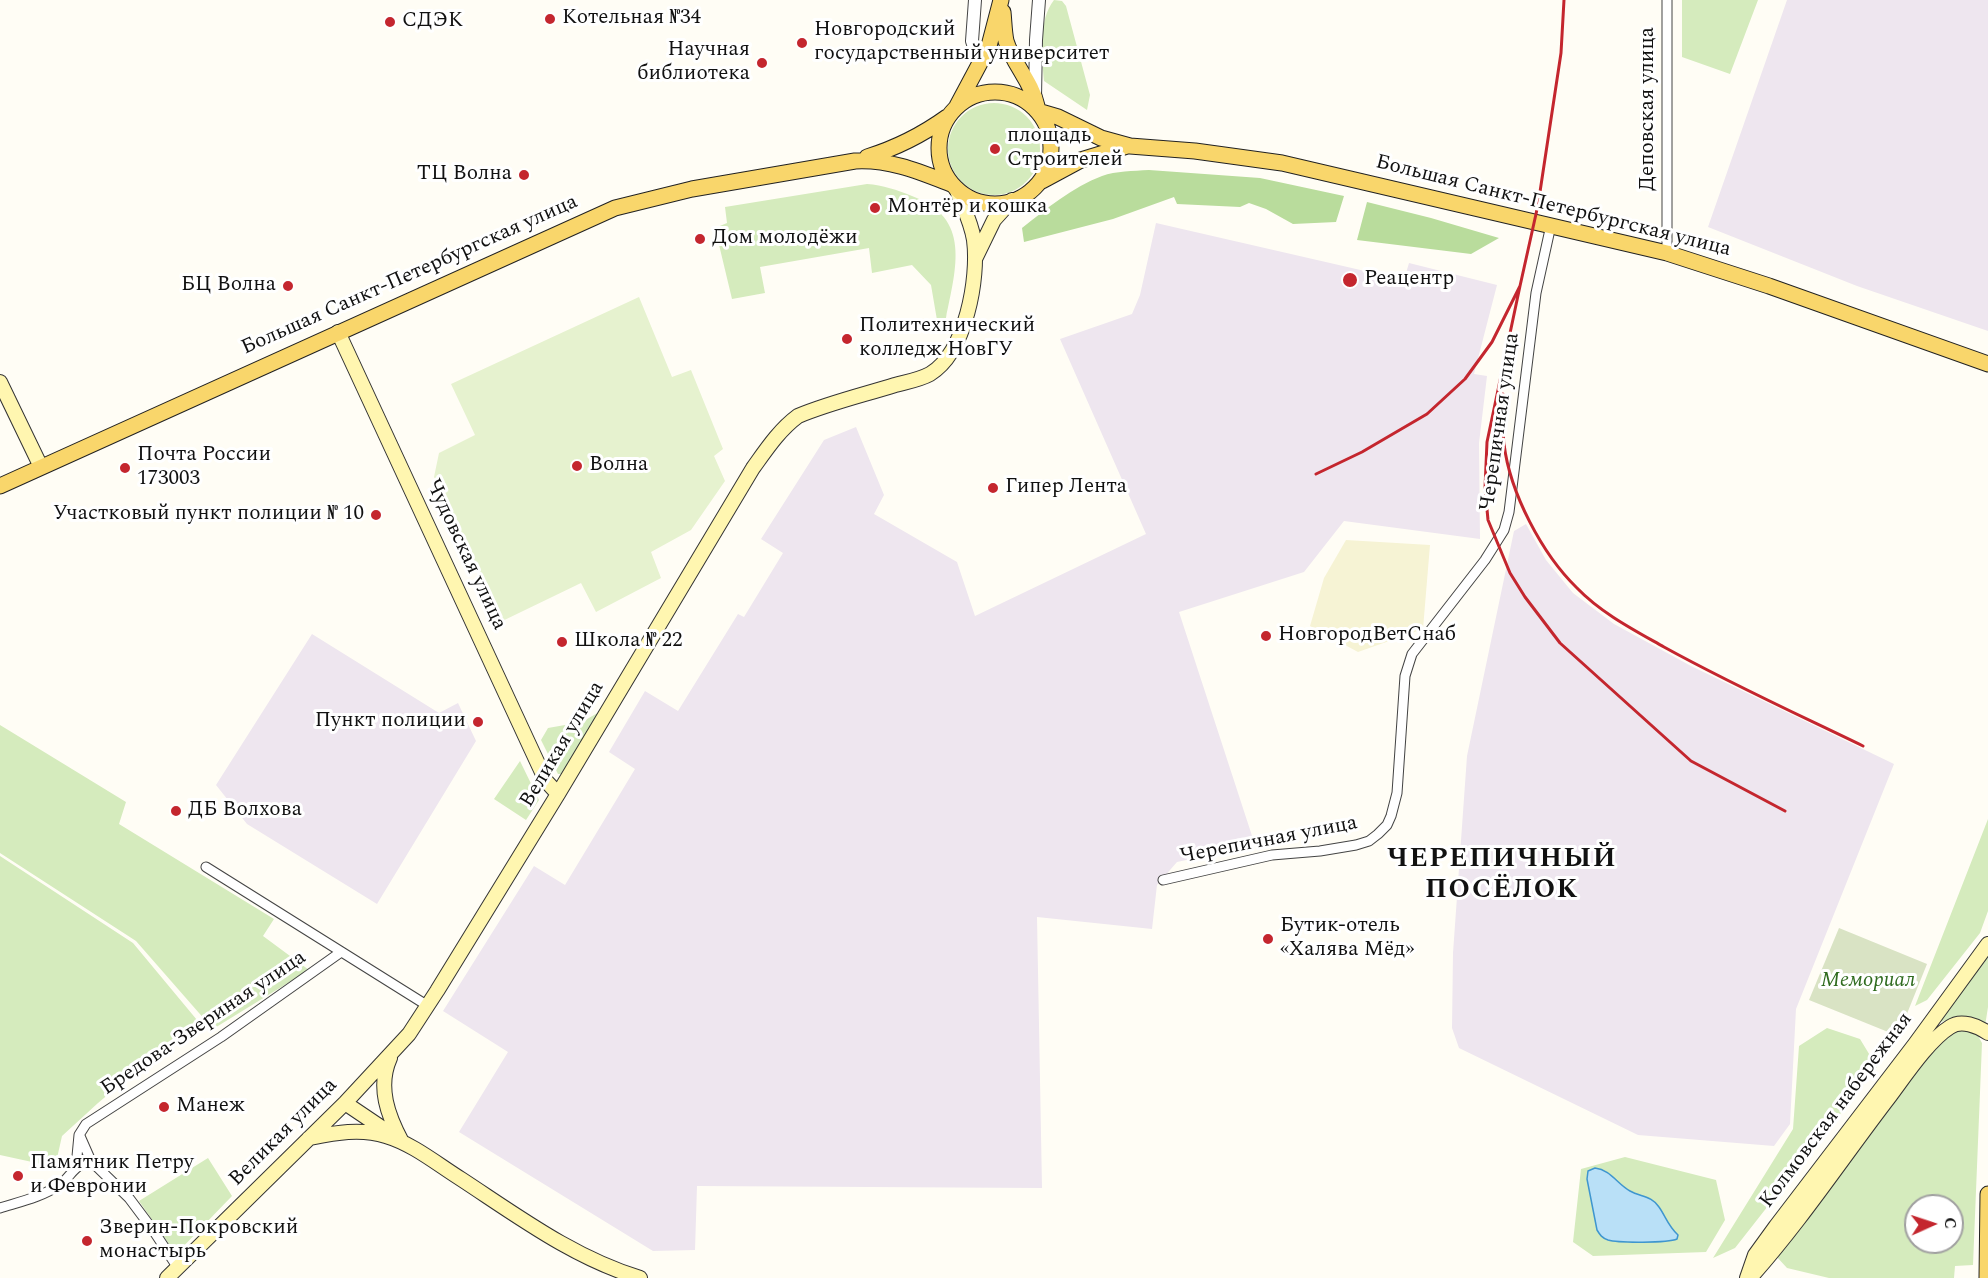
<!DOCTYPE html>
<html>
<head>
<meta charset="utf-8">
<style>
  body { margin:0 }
  #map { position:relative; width:1988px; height:1278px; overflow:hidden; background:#fffdf5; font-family:Spectral,serif }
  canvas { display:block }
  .north { position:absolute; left:1904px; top:1194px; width:60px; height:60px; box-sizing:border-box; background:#fff; border:2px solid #a0a0a0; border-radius:50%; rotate:87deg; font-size:16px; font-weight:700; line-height:24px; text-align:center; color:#111 }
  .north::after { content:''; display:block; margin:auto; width:21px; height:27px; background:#c4262e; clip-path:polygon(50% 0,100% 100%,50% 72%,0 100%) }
</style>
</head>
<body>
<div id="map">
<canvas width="1988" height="1278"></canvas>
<div class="north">С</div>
</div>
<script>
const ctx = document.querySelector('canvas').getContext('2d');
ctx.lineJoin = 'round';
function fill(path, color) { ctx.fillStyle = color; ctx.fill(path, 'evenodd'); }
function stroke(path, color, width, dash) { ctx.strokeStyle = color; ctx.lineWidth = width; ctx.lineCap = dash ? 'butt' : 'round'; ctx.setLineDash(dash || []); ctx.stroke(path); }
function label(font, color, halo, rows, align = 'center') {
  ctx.font = font + ' Spectral,serif'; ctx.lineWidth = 6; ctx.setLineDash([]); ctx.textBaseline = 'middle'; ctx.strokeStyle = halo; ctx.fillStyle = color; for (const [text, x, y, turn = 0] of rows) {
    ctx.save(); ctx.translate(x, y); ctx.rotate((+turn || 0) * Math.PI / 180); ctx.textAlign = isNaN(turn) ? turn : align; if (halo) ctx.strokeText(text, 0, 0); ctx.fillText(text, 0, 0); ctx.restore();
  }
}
const industrial = new Path2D(`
  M1787,0h201v331l-131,-45 -149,-59z
  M1156,223l248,57 5,-17 88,22 -23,89 13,2 -8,67 1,96 -136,-18 -40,51 -125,40 76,233 -78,17 -20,23 -5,44 -115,-12 5,271 -345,-2 -2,64 -42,1 -194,-119 49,-80 -65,-41 91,-145 31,19 70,-116 -26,-17 36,-61 33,20 60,-97 6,3 39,-64 -22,-14 63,-99 32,-13 28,68 -10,19 83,48 18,54 171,-82 -86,-195 72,-25 8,-19z
  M1526,524l20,36 27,33 41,31 77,42 203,98 -98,245 -6,115 -16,22 -136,-11 -179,-87 -7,-20 1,-75 14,-197 47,-225z
  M312,634l127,79 19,-10 18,38 -99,163 -130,-80 -31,-39z`);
const farmland = new Path2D(`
  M1346,540l84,5 -7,84 -65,23 -48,-26 14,-48z`);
const green = new Path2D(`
  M1054,0l8,1 4,5 24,89 -3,15 -43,-29c-2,-25 -6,-61 10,-81z
  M1682,0h76l-28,74 -48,-17z
  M948 149a46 46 0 1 1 92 0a46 46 0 1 1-92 0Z
  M867,184c16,1 30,6 45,12 60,22 44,72 34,122l-9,2 -6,-35 -19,-20 -40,8 -3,-25 -109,19 5,26 -33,6 -17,-71 12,-5 -2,-16z
  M606,708l-44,66h-4l-17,-34 7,-12 34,-6z
  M0,725l126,77 -7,22 155,95 -11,17 46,34 -96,59 -77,-88 -136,-88z
  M520,761l19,39 -13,20 -32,-21z
  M1988,819v92l-8,22 -53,67 -12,6z
  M0,856l133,87 64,77 -99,83 -36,33 -7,31 -55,-12z
  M1988,950v57l-3,19 -29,-9 -21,7z
  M1827,1028l33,11 17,28 -142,181 -22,10 80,-129 6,-83z
  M1958,1028l19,6 5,9 -9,222 -18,1 -1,12h-125l-42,-10 -11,-12 144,-194 24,-26zM1916,1206h36v36h-36z
  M1625,1157l91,23 9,40 -19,32 -113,4 -20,-14 8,-73z
  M208,1158l24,38 -56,58 -37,-53z`);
const forest = new Path2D(`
  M1149,170l111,8 84,18 -8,26 -43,2 -27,-15 -17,-6 -9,4 -63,-3 -3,-7 -61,22 -89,23 -2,-14c24,-19 51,-41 80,-52 14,-5 31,-5 47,-6z
  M1367,202l64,16 68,20 -28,16 -114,-14z`);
const cemetery = new Path2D(`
  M1839,928l88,36 -29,72 -89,-36z`);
const pitch = new Path2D(`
  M639,297l33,80 19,-7 32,79 -9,7 11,25 -34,49 -40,22 10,26 -65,34 -15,-29 -89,43 -13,-28 9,-8 -54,-113 5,-24 36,-18 -24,-51z`);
const water = new Path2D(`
  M1595,1168c16,2 22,16 35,23 11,6 22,5 29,16 7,10 9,19 19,28l-1,4c-9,4 -59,4 -69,1 -6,-2 -8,-5 -11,-10l-10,-51 1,-8z`);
const minor = new Path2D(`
  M1667,0v253
  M206,867l222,139
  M1163,880l109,-25 48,-4 36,-6 13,-4 9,-7 9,-9 4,-9 6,-23 8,-117 7,-22 73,-94 19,-30 5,-18 27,-219 15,-68
  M80,1136l11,25 38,37 24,32 25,38
  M76,1167l3,-32 7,-11 135,-87 120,-85
  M0,1208c19,-6 42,-11 59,-23 9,-5 13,-16 22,-20`);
const tertiary = new Path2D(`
  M975,0l-3,41 2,6 10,9
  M1035,98l1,-58 3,-40`);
const secondary = new Path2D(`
  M976,257l18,-37 18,-20
  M338,332l208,449 12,13
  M0,382l41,85
  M390,1058c-13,29 -2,58 12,84
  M345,1103l46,31
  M309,1138c26,-5 51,-10 77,-2 27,8 51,28 75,43 58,38 113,79 179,99
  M167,1278l178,-175 64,-69 28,-43 121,-197 195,-326c13,-18 26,-38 45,-52 31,-13 65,-21 97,-31 11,-3 24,-5 35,-11 36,-22 49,-96 44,-134 -3,-19 -12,-35 -18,-52
  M1747,1278l8,-23 21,-29 139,-182 73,-100
  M1750,1278c51,-57 93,-121 140,-182 15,-20 39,-56 60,-69 11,-8 28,-1 38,6`);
const primary = new Path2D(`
  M1003,12c1,9 1,19 3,29 7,23 26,41 31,65
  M939 148a56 56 0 1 1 112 0a56 56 0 1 1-112 0Z
  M957,106l32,-60 12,-46
  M1041,112l17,5 43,21 29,8 65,5 87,12 385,90 102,33 219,78
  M867,157c29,-9 55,-22 80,-40
  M1042,181l39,-21 46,-14
  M0,486l615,-278 77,-19 163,-28c35,-2 65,11 96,23
  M1987,1278l1,-84`);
const rail = new Path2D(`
  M1520,286l-33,156 -2,46 3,32 22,53 15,24 35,46 131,118 94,50
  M1503,394c-1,17 -1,33 1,50 6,49 38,110 73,144 24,25 57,42 87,59 65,36 133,67 199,99
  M1316,474l46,-22 65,-38 38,-35 27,-37 28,-56 18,-81 23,-152 3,-53`);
const markers = [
  [550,19,6,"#c4262e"],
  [390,22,6,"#c4262e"],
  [802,43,6,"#c4262e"],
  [762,63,6,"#c4262e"],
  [995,149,6,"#c4262e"],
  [524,175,6,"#c4262e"],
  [875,208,6,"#c4262e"],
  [700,239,6,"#c4262e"],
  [1350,280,8,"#c4262e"],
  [288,286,6,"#c4262e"],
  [847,339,6,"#c4262e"],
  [577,466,6,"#c4262e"],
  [125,468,6,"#c4262e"],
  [993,488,6,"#c4262e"],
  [376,515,6,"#c4262e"],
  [1266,636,6,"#c4262e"],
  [562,642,6,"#c4262e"],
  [478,722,6,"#c4262e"],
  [176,811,6,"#c4262e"],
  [1268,939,6,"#c4262e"],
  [164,1107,6,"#c4262e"],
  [18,1176,6,"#c4262e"],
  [87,1241,6,"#c4262e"]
];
const poiNames = [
  ["Котельная №34",562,19],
  ["СДЭК",402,22],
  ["Новгородский",814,31],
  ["государственный университет",814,55],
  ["Научная",750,51,"right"],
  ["библиотека",750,75,"right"],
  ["площадь",1007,137],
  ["Строителей",1007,161],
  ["ТЦ Волна",512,175,"right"],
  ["Монтёр и кошка",887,208],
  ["Дом молодёжи",712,239],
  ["Реацентр",1364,280],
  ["БЦ Волна",276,286,"right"],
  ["Политехнический",859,327],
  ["колледж НовГУ",859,351],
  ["Почта России",137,456],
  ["173003",137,480],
  ["Волна",589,466],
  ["Гипер Лента",1005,488],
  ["Участковый пункт полиции № 10",364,515,"right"],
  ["НовгородВетСнаб",1278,636],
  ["Школа № 22",574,642],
  ["Пункт полиции",466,722,"right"],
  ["ДБ Волхова",188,811],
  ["Бутик-отель",1280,927],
  ["«Халява Мёд»",1280,951],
  ["Манеж",176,1107],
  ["Памятник Петру",30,1164],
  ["и Февронии",30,1188],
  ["Зверин-Покровский",99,1229],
  ["монастырь",99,1253]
];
const streetNames = [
  ["Деповская улица",1649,109,-90],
  ["Большая Санкт-Петербургская улица",1553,207,14],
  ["Большая Санкт-Петербургская улица",410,276,-24],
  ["Черепичная улица",1501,422,-82],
  ["Чудовская улица",465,555,65],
  ["Великая улица",563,745,-59],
  ["Черепичная улица",1269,841,-11],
  ["Бредова-Звериная улица",204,1024,-34],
  ["Колмовская набережная",1837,1111,-53],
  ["Великая улица",284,1133,-45]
];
const parkNames = [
  ["Мемориал",1868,982]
];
const districtNames = [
  ["ЧЕРЕПИЧНЫЙ",1502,861],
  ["ПОСЁЛОК",1502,892]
];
fill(industrial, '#eee6ef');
fill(farmland, '#f6f3d4');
fill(green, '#d5ebbd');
fill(forest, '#b9dc9c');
fill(cemetery, '#d9e3c4');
fill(pitch, '#e6f2cf');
fill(water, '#b9e0f7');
stroke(water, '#3f96cf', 1.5);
stroke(minor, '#444', 11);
stroke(tertiary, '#444', 14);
stroke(secondary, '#333', 16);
stroke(primary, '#222', 17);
stroke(minor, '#fff', 9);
stroke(tertiary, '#fff', 12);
stroke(secondary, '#fff6b0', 14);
stroke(primary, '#f9d66b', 15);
stroke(rail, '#c4262e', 3);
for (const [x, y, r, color] of markers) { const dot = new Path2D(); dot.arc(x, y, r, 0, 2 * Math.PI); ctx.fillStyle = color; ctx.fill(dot); stroke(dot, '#fff', 2); }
label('21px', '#111', '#fff', poiNames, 'left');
label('21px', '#111', '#fff', streetNames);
label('italic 21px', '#2f6b1f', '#fff', parkNames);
ctx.letterSpacing = '1.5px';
label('bold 27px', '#111', '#fff', districtNames);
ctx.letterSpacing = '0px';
</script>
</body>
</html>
